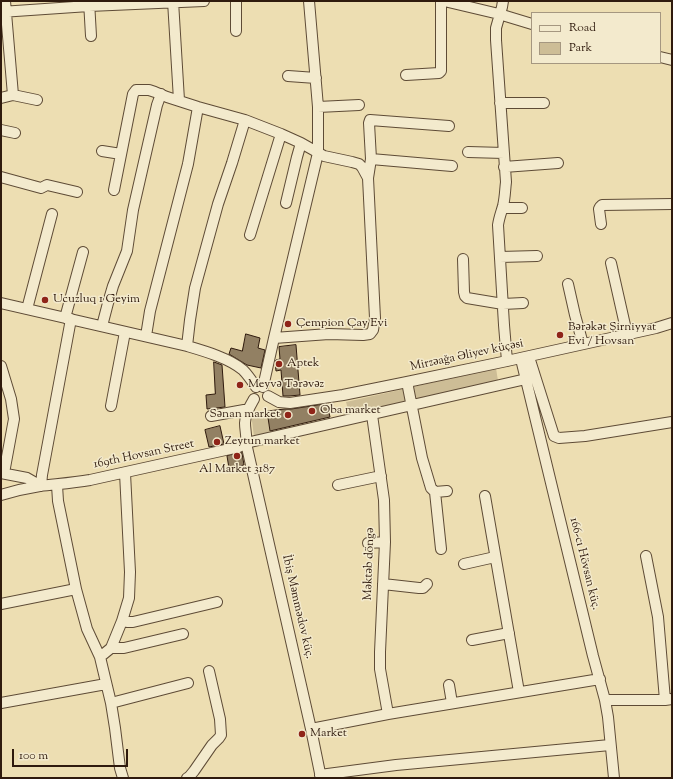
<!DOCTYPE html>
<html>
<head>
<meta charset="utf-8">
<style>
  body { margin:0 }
  #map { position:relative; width:673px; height:779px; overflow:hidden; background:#eddeb2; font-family:"Sorts Mill Goudy",serif }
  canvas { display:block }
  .frame { position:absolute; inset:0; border:2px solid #2f1a0d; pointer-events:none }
  .legend { position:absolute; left:531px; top:12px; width:130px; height:52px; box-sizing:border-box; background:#f3eacd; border:1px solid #a59780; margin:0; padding:5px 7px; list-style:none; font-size:12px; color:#2f1a0d }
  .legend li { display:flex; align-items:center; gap:8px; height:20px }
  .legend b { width:20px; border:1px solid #a59780 }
  .scale { position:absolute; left:12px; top:749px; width:116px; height:18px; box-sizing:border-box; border:2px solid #2f1a0d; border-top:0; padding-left:5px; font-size:12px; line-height:14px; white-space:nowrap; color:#2f1a0d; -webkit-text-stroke:3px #f3eacd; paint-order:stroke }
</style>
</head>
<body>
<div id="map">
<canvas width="673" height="779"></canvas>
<div class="frame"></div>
<ul class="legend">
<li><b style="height:5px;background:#f3eacd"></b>Road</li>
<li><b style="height:11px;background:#cdbd96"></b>Park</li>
</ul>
<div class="scale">100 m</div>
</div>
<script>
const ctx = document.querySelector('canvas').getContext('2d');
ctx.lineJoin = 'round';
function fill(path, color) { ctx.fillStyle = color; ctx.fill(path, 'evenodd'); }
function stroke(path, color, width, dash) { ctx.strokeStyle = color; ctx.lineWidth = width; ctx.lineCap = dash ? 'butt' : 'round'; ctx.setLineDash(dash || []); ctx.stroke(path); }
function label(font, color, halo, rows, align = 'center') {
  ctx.font = font + ' "Sorts Mill Goudy",serif'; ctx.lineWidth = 3; ctx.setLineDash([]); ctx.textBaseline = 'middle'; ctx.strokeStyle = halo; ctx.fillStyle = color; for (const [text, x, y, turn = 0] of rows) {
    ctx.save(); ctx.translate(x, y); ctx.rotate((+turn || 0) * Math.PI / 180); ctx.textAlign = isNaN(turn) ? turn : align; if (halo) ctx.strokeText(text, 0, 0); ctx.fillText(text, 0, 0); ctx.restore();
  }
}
const green = new Path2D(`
  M496,368l2,13 -83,18 -2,-12z
  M404,389l3,12 -58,12 -3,-11z
  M267,411l3,22 -16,4 -3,-24z`);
const building = new Path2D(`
  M246,334l14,4 -2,10 7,2 -4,18 -14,-3 -18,-11 2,-6 11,3z
  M296,345l4,50 -11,1h-6l-2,-26 -5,1 -1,-9 1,-2 4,-1 -1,-12z
  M214,362l8,3 3,42 -18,2 -1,-14 9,-1z
  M327,404l3,13 -60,14 -3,-20 18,-2h6z
  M220,426l4,18 -15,3 -4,-17z
  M242,453l2,12 -15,3 -2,-12z`);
const minor = new Path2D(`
  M5,1l8,94
  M89,1l2,35
  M173,1l6,99
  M236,1v30
  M444,1l55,13 33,10
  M503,1l-1,6 -6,21v12l10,142c-1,8 -1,16 -3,24 -2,7 -4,12 -5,19l6,100 3,36
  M1,12l88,-6 115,-5
  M660,57l12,3
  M406,75l33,-2 2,-2v-70
  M288,76l28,2
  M1,98l12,-3 24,5
  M500,103h44
  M318,107l41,-2
  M1,130l14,3
  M102,151l19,3
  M468,152l36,1
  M371,159l81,7
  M504,167l54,-4
  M1,177l40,11 6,-3 30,7
  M368,178l3,-19 -2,-36 1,-3 79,6
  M114,190l19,-96 3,-4h13l6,2 12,5 31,10 47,13 36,14 20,9 23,13 28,6 7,2 3,3 6,11 7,140 -2,12 -3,4 -7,1 -34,-1 -55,4
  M286,203l11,-46 4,-14
  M503,208h19
  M601,224l-2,-15 1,-2 2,-2 70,-1
  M250,235l31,-101
  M500,257l37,-1
  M463,259l1,33 1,4 2,2 36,6 20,-1
  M611,263l16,71
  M568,284l7,31 8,29
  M1,303l186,43c17,5 42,12 56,24 5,5 9,11 13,17
  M27,309l25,-95
  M65,318l18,-66
  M102,326l6,-23 5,-17 14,-35 6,-41 24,-105 4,-11
  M146,336l4,-25 38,-147 10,-57
  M187,346l3,-26 5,-32 23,-84 14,-41 13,-43
  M529,357l25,79 5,2 26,-2 87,-14
  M521,359l72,297 12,44 3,17 6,61
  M1,366l10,33 3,20 -10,54
  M407,382l15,76 9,30 4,4 6,57
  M263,387l11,-49 44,-185v-46l-9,-106
  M268,396l11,6 11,1 53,-8 64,-13 100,-21 149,-33 16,-5
  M111,406l14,-74
  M372,415l12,85 1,42 -5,110v17l8,45
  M211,416l33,-6h4
  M1,473l26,5 14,8 1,-11 29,-156
  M57,485l1,16 18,88 11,40 13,28 11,46 4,25 5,40 3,10
  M338,485l43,-9
  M435,492l12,-1
  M1,495c13,-4 26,-7 39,-9 17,-2 33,-3 50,-6l149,-33 7,-4c1,-7 -1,-13 -1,-20 0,-9 5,-17 9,-24
  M485,496l34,196
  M368,543l17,-1
  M646,556l12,61 7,83
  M464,564l31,-7
  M383,584l36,4h4l4,-4
  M1,604l75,-15
  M122,621l6,1h5l84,-20
  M472,640l37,-7
  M111,648h13l59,-14
  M100,657l11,-9 11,-27 7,-23 1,-26 -5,-99
  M449,685l3,18
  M605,700h60l7,-1
  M1,703l105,-19
  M111,703l77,-20
  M311,729l77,-15 212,-35
  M320,775l76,-10 214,-20
  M187,778l2,-1 5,-6 18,-26 7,-7 2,-3 -1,-16 -11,-48
  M321,778l-10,-49 -65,-286 280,-64`);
const markers = [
  [45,300,4,"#8f2418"],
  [288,324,4,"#8f2418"],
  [560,335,4,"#8f2418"],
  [279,364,4,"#8f2418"],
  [240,385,4,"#8f2418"],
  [312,411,4,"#8f2418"],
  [288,415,4,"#8f2418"],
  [217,442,4,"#8f2418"],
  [237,456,4,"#8f2418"],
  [302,734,4,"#8f2418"]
];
const poiNames = [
  ["Ucuzluq 1 Geyim",53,300],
  ["Çempion Çay Evi",296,324],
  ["Bərəkət Şirniyyat",568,328],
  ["Evi / Hovsan",568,342],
  ["Aptek",287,364],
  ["Meyvə Tərəvəz",248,385],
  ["Oba market",320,411],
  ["Sənan market",280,415,"right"],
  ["Zeytun market",225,442],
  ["Al Market 3187",237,470,"center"],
  ["Market",310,734]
];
const streetNames = [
  ["Mirzəağa Əliyev küçəsi",467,356,-12],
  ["169th Hovsan Street",144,455,-12],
  ["Məktəb döngə",370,564,-88],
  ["166-cı Hövsan küç.",584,564,76],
  ["İbiş Məmmədov küç.",297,607,77]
];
fill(green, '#cdbd96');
fill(building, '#928063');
stroke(building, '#2f1a0d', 1);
stroke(minor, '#5e4b36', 12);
stroke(minor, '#f3eacd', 10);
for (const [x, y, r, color] of markers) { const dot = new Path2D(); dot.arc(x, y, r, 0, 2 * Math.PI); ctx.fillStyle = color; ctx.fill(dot); stroke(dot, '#f3eacd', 1.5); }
label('12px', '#2f1a0d', '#f3eacd', poiNames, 'left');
label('12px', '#2f1a0d', '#f3eacd', streetNames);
</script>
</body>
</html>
